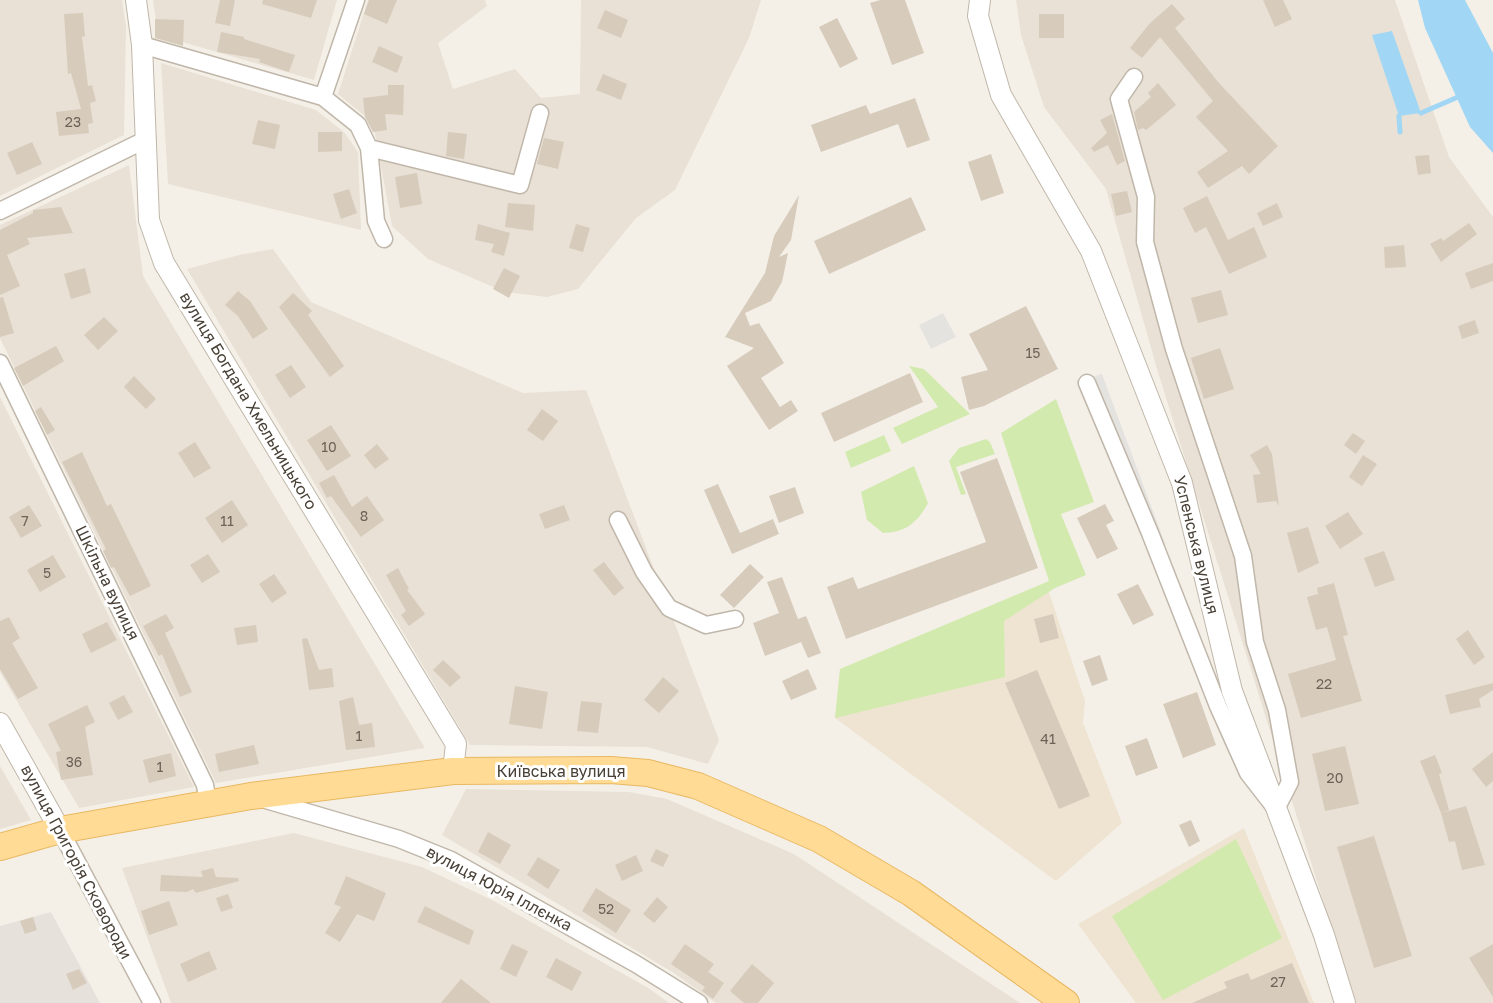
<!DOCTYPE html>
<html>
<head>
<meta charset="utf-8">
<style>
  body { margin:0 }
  canvas { display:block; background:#f4f0e8 }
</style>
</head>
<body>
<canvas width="1493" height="1003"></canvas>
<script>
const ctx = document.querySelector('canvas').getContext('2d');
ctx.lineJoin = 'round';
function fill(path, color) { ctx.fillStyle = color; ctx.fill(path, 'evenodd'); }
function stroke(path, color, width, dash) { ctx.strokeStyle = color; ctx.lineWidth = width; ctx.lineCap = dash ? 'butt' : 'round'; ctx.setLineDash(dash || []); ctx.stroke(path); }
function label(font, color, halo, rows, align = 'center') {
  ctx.font = font + ' "Golos Text",sans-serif'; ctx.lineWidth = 6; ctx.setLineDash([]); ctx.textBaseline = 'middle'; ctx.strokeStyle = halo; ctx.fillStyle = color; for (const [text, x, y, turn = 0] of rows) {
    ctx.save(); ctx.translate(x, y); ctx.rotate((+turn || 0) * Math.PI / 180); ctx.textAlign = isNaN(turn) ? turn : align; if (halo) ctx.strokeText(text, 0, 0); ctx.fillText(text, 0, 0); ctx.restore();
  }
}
const residential = new Path2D(`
  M0,0h122l4,26 -2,109 -124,61z
  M153,0h184l-23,80 -156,-45z
  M368,0h117l2,6 -49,37 15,46 62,-20 26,29 39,-4 1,-94h180l-12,38 -74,152 -39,28 -58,71 -31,8 -42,-5 -77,-33 -36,-33 -19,-103 -35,-29z
  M1016,0h379l54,157 44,60v786h-138l-198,-634 -51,-180 -62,-82 -23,-72z
  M161,63l155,47 28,22 14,20 3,78 -193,-46z
  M129,165l14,111 282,472 -209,35 -216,-445v-113z
  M273,249l38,53 212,91 63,-3 133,350 -11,24 -61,-17 -177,-2 -283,-476 52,-14z
  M0,397l194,390 -115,21 -79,-136z
  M0,766l31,54 -31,9z
  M466,789l163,3 38,7 127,55 226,149h-304l-42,-30 -232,-138z
  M294,833l128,34 70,33 158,89 19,14h-498l-49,-135z`);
const industrial = new Path2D(`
  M51,912l49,91h-100v-77z`);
const education = new Path2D(`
  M1047,586l38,115 -2,22 39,100 -66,58 -221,-163 5,-49z
  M1244,828l70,175h-178l-58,-79z`);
const green = new Path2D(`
  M909,366l15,3 46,45 -68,30 -9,-16 45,-21z
  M1056,399l38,103 -33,12 25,61 -31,13 -51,33 1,56 -170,41 5,-49 209,-88 -48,-148z
  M884,435l7,16 -40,17 -6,-16z
  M986,439l4,3 5,12 -39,13 10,27 -5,1 -12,-34 10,-13z
  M914,466l14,37c-10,19 -23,30 -45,30l-16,-13 -6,-28z
  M1236,839l46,99 -119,62 -51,-84z`);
const parking = new Path2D(`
  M943,313l13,24 -25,12 -12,-24z
  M1102,374l64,172 -15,12 -75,-177z`);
const water = new Path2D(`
  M1418,0h47l28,53v100l-23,-26 -45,-99z
  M1392,31l29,82 -22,3 -27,-81z`);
const stream = new Path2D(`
  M1421,113l37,-16
  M1399,116l1,16`);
const building = new Path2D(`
  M220,0h15l-5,26 -15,-3z
  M263,0h54l-6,18 -49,-14z
  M369,0h28l-10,24 -23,-10z
  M880,0h25l19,53 -32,12 -22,-62z
  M1263,0h20l9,19 -17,8z
  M1172,4l13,15 -10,9 43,54 60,64 -29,28 -7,-8 -34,22 -11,-16 31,-21 -32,-34 17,-16 -53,-64 -18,21 -12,-10 20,-25z
  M605,10l23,10 -7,18 -24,-10z
  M83,13l2,23 -3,1 6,49 4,-1 4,16 -6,2 3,20 -5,1 1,9 -30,3 -3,-24 25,-3 -10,-36 -3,1 -4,-60z
  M1039,14h25v24h-25z
  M837,18l21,41 -18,9 -21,-41z
  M155,19l29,1 -1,26 -28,-8z
  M221,32l23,5v2l51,16 -6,17 -30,-10 1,-3 -43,-7z
  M379,46l24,11 -6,16 -25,-11z
  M603,74l24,10 -6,16 -25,-10z
  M1158,83l18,22 -30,25 -3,-2 -5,2 -4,-18 17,-15 -3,-4z
  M388,85h16l-1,30 -18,-1 2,16 -14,2 -8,-15 -2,-19 25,-3z
  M915,98l15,42 -23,8 -9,-24 -77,28 -10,-27 55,-20 4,9z
  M1112,114l13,47 -8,4 -9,-20 -14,7 -3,-4 16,-15 -7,-13z
  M258,120l22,5 -5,24 -23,-5z
  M318,132h24v19l-24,1z
  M448,132l19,2 -3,25 -18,-3z
  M544,138l20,4 -6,27 -21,-5z
  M32,142l10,22 -25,11 -10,-22z
  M991,154l13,39 -23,8 -13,-39z
  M1429,155l2,18 -13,2 -3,-19z
  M417,173l5,31 -22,4 -5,-31z
  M349,189l8,24 -16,6 -8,-25z
  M1127,191l5,21 -16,4 -5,-22z
  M799,195l-8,45 -12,17 9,-4 -6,29 -11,19 -26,12 5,13 9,-3 25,40 -23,15 19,29 11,-7 7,11 -29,19 -42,-64 27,-18 -29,-11 40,-64 9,-37z
  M1207,196l21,44 26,-13 13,30 -38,17 -23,-47 -11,6 -12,-25z
  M911,197l15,33 -97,44 -15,-33z
  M508,203l27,2 -2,26 -28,-4z
  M1277,203l6,14 -20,9 -6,-13z
  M61,207l12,26 -46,5 3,6 -23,11 13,31 -20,9v-65l33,-17v-3z
  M1469,223l8,11 -36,28 -11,-18 11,-6 2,3z
  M478,224l32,9 -6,23 -13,-4 3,-8 -19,-4z
  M576,224l14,4 -7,24 -14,-4z
  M1404,245l2,22 -21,1 -1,-21z
  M1493,263v18l-22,8 -6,-16z
  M85,268l6,25 -20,6 -7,-25z
  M504,268l16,8 -11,22 -16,-9z
  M1221,290l7,25 -30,8 -7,-25z
  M238,291l12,10 18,28 -15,10 -15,-23 -13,-11z
  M293,293l19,18 -4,4 36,51 -14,11 -51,-70z
  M3,297l11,36 -14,4v-39z
  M1026,306l32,63 -74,37 -15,4 -8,-33 27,-7 -19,-36z
  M104,317l14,14 -20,19 -14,-15z
  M1475,320l4,13 -17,6 -4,-13z
  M56,346l8,15 -41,25 -9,-18z
  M1220,348l14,41 -30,10 -13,-41z
  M291,365l15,22 -16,11 -15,-23z
  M910,373l13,29 -89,40 -13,-29z
  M134,376l22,23 -10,10 -22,-22z
  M41,407l14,23 -8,5 -12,-24z
  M542,409l16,12 -15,20 -16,-11z
  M331,425l20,31 -24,15 -20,-31z
  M1353,433l12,8 -9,13 -12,-9z
  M195,442l16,26 -17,10 -16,-25z
  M377,444l12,15 -14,10 -11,-14z
  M1267,445l5,9 7,52 -3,-5 -19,2 -4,-28 8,-1 -11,-19z
  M82,452l25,54 4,-2 40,82 -21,10 -16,-29 -3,1 -8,-17 3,-2 -44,-87z
  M1363,455l14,9 -15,22 -13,-9z
  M997,458l41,110 -192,71 -19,-52 26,-10 5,12 128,-47 -26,-70z
  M334,475l18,32 15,-11 17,24 -23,17 -30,-41 -4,2 -8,-15z
  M718,484l22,49 33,-14 6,15 -47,20 -28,-64z
  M795,487l9,26 -25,10 -10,-27z
  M232,500l16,25 -26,18 -17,-25z
  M1105,504l9,17 -8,4 12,24 -21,10 -20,-41z
  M29,505l13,21 -21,12 -12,-21z
  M564,505l6,15 -25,9 -6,-15z
  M1348,512l15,22 -23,15 -15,-23z
  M1308,527l11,36 -21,10 -11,-40z
  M1384,551l11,29 -20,7 -11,-29z
  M208,554l12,18 -18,11 -12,-18z
  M53,555l13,22 -26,15 -13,-22z
  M604,562l20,26 -10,8 -21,-26z
  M750,564l14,13 -30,31 -14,-13z
  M398,568l11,21 -2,1 18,24 -16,12 -8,-11 5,-4 -20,-36z
  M274,574l13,19 -15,10 -13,-19z
  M782,577l16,42 8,-3 15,37 -13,5 -7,-16 -36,14 -12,-33 26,-10 -12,-31z
  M1334,583l14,52 -5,1 19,65 -61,17 -13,-44 48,-14 -9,-33 -11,3 -9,-33 11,-3 -1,-6z
  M1138,584l16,31 -21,10 -16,-31z
  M166,614l8,14 -9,5 27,59 -12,5 -18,-43 -3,2 -16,-30z
  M1053,614l6,24 -19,5 -6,-24z
  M9,617l11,21 -8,5 26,45 -20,11 -18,-30v-48z
  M107,622l10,18 -26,13 -9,-19z
  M256,625l2,17 -21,3 -3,-17z
  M1468,630l17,27 -11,8 -18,-26z
  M307,638l12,32 13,-2 2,19 -25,3 -7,-51z
  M1100,655l8,25 -16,6 -9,-25z
  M443,660l18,17 -11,10 -17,-17z
  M808,669l9,20 -26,11 -9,-19z
  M1037,670l53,126 -31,13 -54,-126z
  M663,677l16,14 -20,22 -15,-13z
  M1493,683v7l-14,9 2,8 -31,7 -5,-19z
  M515,686l33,6 -6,37 -33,-5z
  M1197,692l19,53 -33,13 -20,-54z
  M124,695l9,17 -15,8 -9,-17z
  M353,697l6,28 13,-2 3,24 -29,3 -7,-49z
  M581,701l21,2 -4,30 -21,-2z
  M87,705l8,17 -10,5 8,48 -32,5 -5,-28 5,-1 -13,-27z
  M1147,738l11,30 -22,8 -11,-30z
  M254,745l5,19 -40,8 -4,-18z
  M1345,746l14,58 -34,7 -13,-57z
  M1493,752v29l-7,6 -14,-18z
  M171,753l5,23 -27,7 -6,-23z
  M1435,755l7,18 -3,1 10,36 -8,3 -21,-52z
  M1466,806l19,59 -23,5 -7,-29 -6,1 -8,-29z
  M1191,820l9,21 -11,6 -10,-22z
  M488,832l23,13 -11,19 -22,-12z
  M1374,836l38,120 -38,12 -37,-121z
  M656,849l13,6 -6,12 -13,-6z
  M636,855l7,16 -21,10 -7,-16z
  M538,857l22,13 -12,19 -21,-14z
  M213,868l3,9 22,1 1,3 -43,12 -3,-4 -6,3 -27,-1 1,-16 42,2 -2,-6z
  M346,876l40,17 -12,28 -17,-7 -17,28 -15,-9 16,-26 -7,-3z
  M596,888l35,22 -15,23 -34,-22z
  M228,894l5,14 -12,4 -5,-14z
  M657,897l11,10 -14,16 -11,-9z
  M169,901l9,24 -29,10 -8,-24z
  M425,906l49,25 -5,14 -52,-23z
  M33,917l4,13 -12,4 -5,-13z
  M512,944l16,7 -12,26 -16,-8z
  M685,944l29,20 -6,8 16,11 -11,16 -11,-8 3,-4 -34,-23z
  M1493,944v53l-24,-39z
  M209,951l8,18 -29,13 -8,-18z
  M556,958l26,14 -10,19 -26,-14z
  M1292,963l17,40h-117l35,-15 -3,-6 24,-9 3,7z
  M752,964l22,19 -16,20h-14l-14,-12z
  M79,969l8,14 -14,7 -7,-16z
  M461,979l30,24h-50z`);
const minor = new Path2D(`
  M142,45l181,52 35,28 11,23 7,73 8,18
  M323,97l33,-97
  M369,148l151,37 20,-72
  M0,211l147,-72
  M0,363l205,422 3,19
  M1087,383l63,150 68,173 30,67 28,36 14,-27 -13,-72 -22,-68 -12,-86 -69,-207 -29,-107 1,-45 -27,-98 15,-22
  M618,520l26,52 25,36 37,17 29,-6
  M259,798l140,41 52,21 185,104 63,39
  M60,830l92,173`);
const tertiary = new Path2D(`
  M136,0l6,45 7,175 15,43 292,481 -3,27
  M980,0l-2,16 23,79 90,156 91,232 50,208 92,244 21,68
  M0,723l60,107`);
const primary = new Path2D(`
  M0,847l60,-17 191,-34 202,-25 158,-1 37,3 50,13 121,53 92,54 155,110`);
const numberNames = [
  ["23",73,123],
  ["15",1033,354],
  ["10",329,448],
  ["8",364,517],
  ["7",25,522],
  ["11",227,522],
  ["5",47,574],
  ["22",1324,685],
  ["1",359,737],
  ["41",1048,740],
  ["36",74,763],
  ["1",160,768],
  ["20",1335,779],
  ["52",606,910],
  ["27",1278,983]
];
const streetNames = [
  ["вулиця Богдана Хмельницького",248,401,59],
  ["Успенська вулиця",1196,545,76],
  ["Шкільна вулиця",107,583,64],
  ["Київська вулиця",561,772],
  ["вулиця Григорія Сковороди",76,862,62],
  ["вулиця Юрія Іллєнка",499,889,28]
];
fill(residential, '#e9e1d5');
fill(industrial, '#e7e1dc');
fill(education, '#eee4d1');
fill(green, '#d3eaaf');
fill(parking, '#e5e3df');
fill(water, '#a1d7f4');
stroke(stream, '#a1d7f4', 5);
fill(building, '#d7cbbc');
stroke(minor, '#c0b7aa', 19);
stroke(tertiary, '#c0b7aa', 22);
stroke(primary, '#e9b861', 28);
stroke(minor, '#fff', 16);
stroke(tertiary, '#fff', 20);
stroke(primary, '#ffdb96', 26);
label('14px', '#6c6358', null, numberNames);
label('16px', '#484036', '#fff', streetNames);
</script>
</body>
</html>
